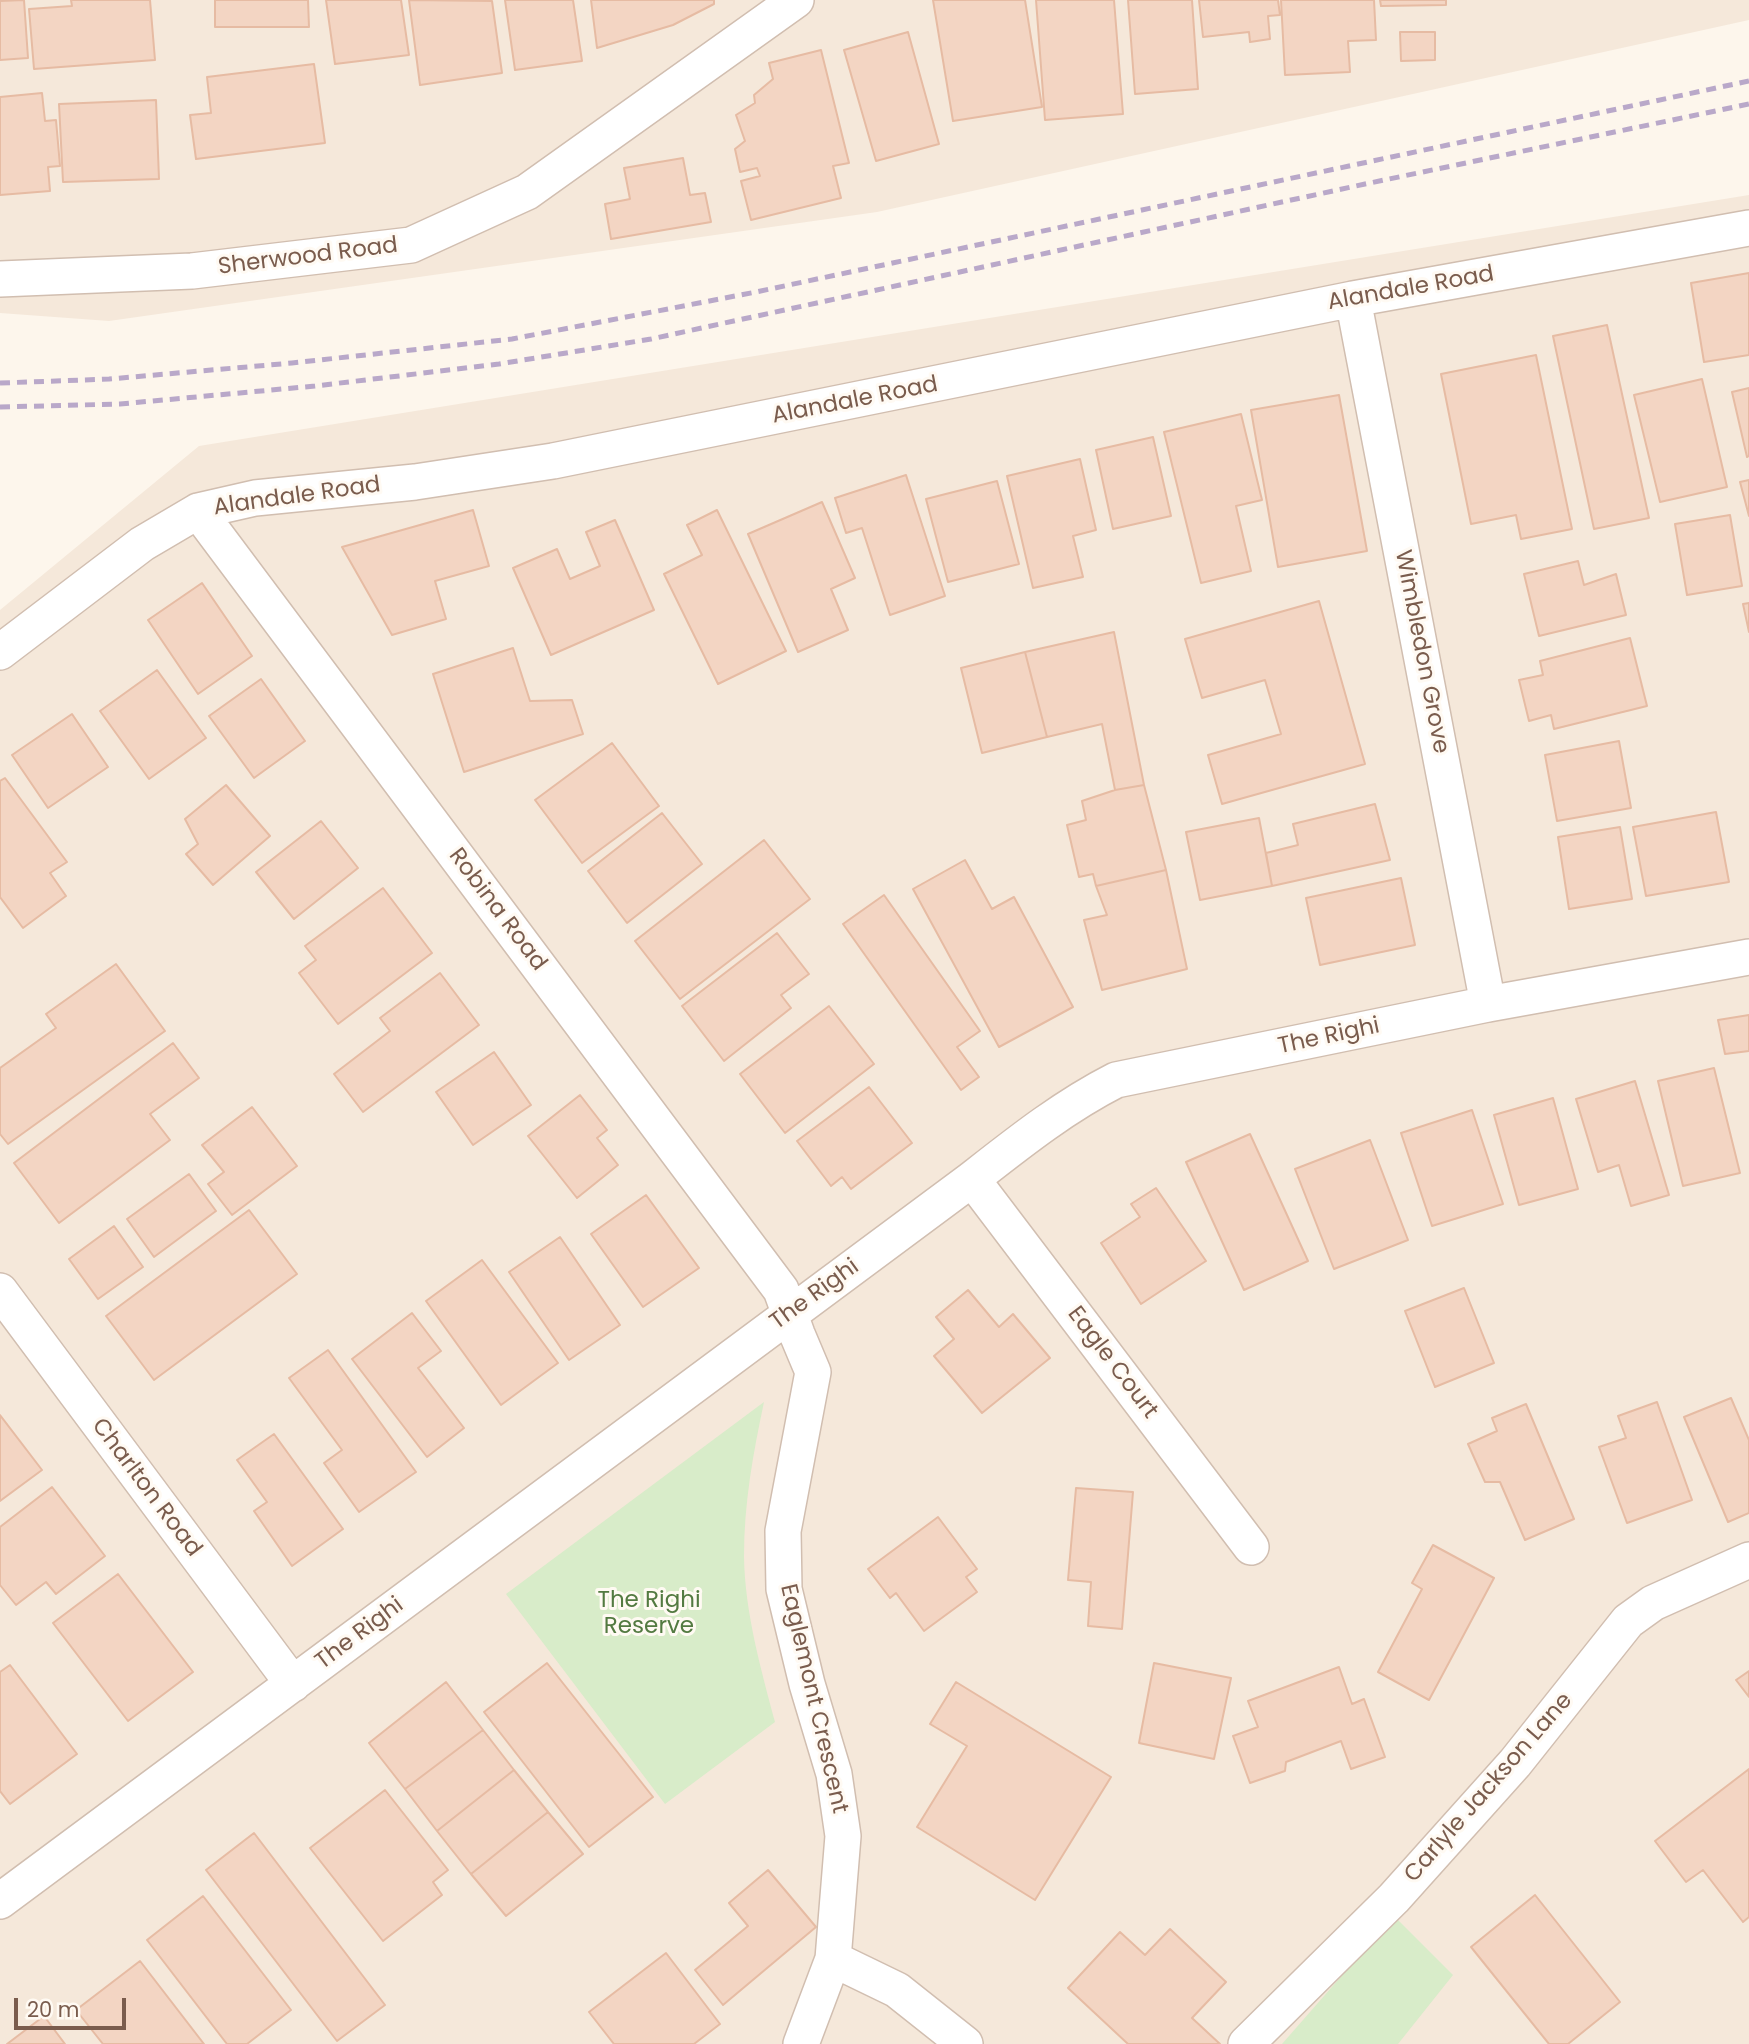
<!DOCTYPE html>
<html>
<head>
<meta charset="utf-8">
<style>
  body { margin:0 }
  #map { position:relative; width:1749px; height:2044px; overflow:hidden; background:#fdf6ec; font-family:Poppins,sans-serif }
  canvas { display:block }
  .scale { position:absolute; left:14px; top:1998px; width:112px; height:32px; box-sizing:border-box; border:4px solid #7a5c4d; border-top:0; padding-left:9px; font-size:21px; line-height:24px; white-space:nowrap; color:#7a5c4d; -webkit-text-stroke:5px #fffaf3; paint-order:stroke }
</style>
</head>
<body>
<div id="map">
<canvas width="1749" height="2044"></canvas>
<div class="scale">20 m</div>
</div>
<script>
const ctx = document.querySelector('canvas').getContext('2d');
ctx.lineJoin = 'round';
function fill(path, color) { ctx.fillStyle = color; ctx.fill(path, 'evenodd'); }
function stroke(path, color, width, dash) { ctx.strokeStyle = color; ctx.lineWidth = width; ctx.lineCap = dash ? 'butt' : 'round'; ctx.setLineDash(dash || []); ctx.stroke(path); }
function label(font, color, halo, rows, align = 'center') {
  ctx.font = font + ' Poppins,sans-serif'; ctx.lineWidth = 6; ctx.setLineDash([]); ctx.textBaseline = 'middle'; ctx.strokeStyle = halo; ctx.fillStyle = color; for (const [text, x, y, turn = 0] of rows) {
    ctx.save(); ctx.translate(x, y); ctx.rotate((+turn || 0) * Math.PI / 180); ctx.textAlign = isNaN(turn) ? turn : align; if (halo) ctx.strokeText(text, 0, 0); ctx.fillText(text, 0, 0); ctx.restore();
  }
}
const residential = new Path2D(`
  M0,0h1749v20l-872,192 -768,109 -109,-8z
  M1749,195v1849h-1749v-1434l199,-164z`);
const green = new Path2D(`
  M764,1402c-11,52 -20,101 -20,155 1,56 17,112 31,165l-110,82 -159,-210z
  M1394,1916l59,59 -55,69h-116z`);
const building = new Path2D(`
  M24,0l4,58 -28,2v-59z
  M71,0h79l5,60 -121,9 -5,-60 43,-3z
  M215,0h93l1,27h-94z
  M326,0h75l8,55 -74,9z
  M409,0l83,1 10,72 -82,12z
  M505,0h68l9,61 -67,9z
  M591,0h123v4l-41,21 -76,23z
  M933,0h92l17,107 -89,14z
  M1036,0h78l9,114 -78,6z
  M1128,0h64l6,89 -63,5z
  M1199,0h79l2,15 -12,1 2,23 -20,3 -1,-10 -46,5z
  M1281,0h93l2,40 -28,1 2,31 -65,3z
  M1380,0h66v5l-65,1z
  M908,32l31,112 -63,17 -32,-111z
  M1400,32h35v28l-34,1z
  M821,50l28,113 -16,3 8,32 -90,22 -10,-39 19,-5 -3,-8 -17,4 -5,-23 10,-8 -9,-26 19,-12 -1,-8 19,-16 -4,-16z
  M314,64l11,79 -129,16 -6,-44 21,-2 -4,-36z
  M42,93l3,28 11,-1 4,46 -12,1 2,24 -50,4v-98z
  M156,100l3,79 -96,3 -4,-78z
  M683,158l7,37 15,-2 6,29 -100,17 -6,-35 25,-5 -6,-31z
  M1749,273v82l-45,7 -13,-79z
  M1607,325l42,193 -55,11 -41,-193z
  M1536,355l36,174 -51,10 -5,-24 -45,9 -30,-150z
  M1702,379l25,108 -67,15 -26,-107z
  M1749,388v68l-2,1 -15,-65z
  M1339,395l28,156 -89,16 -27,-157z
  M1241,414l21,86 -26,6 15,65 -50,12 -37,-151z
  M1153,437l18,79 -58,13 -17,-79z
  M1080,459l16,71 -23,6 10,41 -50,11 -26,-112z
  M906,475l39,121 -55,19 -28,-87 -16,5 -11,-35z
  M1749,480v36l-9,-34z
  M997,481l22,83 -71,18 -22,-83z
  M822,502l33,76 -24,11 17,41 -50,22 -50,-118z
  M473,510l16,56 -54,15 11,38 -54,16 -50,-88z
  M717,510l69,141 -68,33 -54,-110 38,-19 -15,-30z
  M1730,515l12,71 -55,9 -12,-71z
  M615,520l39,90 -103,45 -38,-87 44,-19 13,30 30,-13 -14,-34z
  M1578,561l6,24 32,-11 10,41 -87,21 -15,-62z
  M202,583l50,73 -54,38 -50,-74z
  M1319,601l46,163 -143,40 -14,-49 73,-21 -16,-54 -63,18 -17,-59z
  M1749,603v29l-6,-28z
  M1114,632l30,153 -29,5 -13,-66 -55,13 -22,-85z
  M1630,638l17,68 -93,23 -3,-14 -22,6 -10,-41 24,-5 -3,-14z
  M513,648l17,53 42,-1 11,34 -119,38 -31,-98z
  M1025,652l22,85 -65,16 -21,-85z
  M157,670l49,68 -57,41 -49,-68z
  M261,679l44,62 -51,37 -45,-62z
  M72,714l36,53 -60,41 -36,-53z
  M1619,741l12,67 -74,13 -12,-66z
  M612,743l47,63 -77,57 -47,-63z
  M5,778l62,84 -17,11 16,23 -43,32 -23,-31v-116z
  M226,785l44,51 -57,49 -27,-31 12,-10 -13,-25z
  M1144,785l22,85 -70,16 -3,-12 -14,3 -12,-52 19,-5 -4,-19 33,-11z
  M1375,804l15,56 -118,26 -6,-33 32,-8 -5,-21z
  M1716,812l13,70 -83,14 -13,-69z
  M662,813l40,51 -75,59 -39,-52z
  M1259,818l13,68 -72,14 -14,-68z
  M321,821l37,47 -64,51 -38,-47z
  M1620,827l12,72 -63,10 -11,-72z
  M764,840l46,59 -130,100 -45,-58z
  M965,860l27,49 22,-12 59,110 -74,40 -86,-158z
  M1166,870l21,99 -85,21 -18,-70 23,-5 -11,-29z
  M1401,878l14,67 -95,20 -14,-67z
  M383,888l49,65 -94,71 -39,-51 17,-13 -11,-14z
  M884,895l96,136 -23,16 22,30 -18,13 -118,-166z
  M777,933l32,41 -28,21 10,13 -67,53 -42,-55z
  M116,964l49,67 -157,113 -8,-10v-66l56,-40 -10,-14z
  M440,973l39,52 -116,87 -29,-38 56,-43 -10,-13z
  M829,1006l45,58 -89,69 -45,-59z
  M1749,1015v36l-24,3 -7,-34z
  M173,1043l26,35 -49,36 20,26 -111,83 -45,-60z
  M494,1052l37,53 -58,40 -37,-53z
  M1714,1068l26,105 -57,13 -25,-105z
  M1635,1081l34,114 -38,11 -12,-41 -21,7 -22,-73z
  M869,1087l43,56 -61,46 -9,-12 -11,9 -34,-45z
  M580,1095l27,35 -10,8 21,27 -41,33 -49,-62z
  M1553,1098l25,91 -59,16 -25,-90z
  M252,1107l45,59 -65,49 -24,-31 16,-12 -22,-27z
  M1472,1110l31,94 -71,22 -31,-93z
  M1250,1134l58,127 -64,29 -58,-128z
  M1370,1140l38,100 -74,29 -39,-100z
  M189,1174l27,37 -62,46 -27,-38z
  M1156,1188l50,73 -65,43 -40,-61 39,-26 -9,-13z
  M646,1195l53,73 -56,39 -52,-73z
  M249,1210l48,64 -143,106 -48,-64z
  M114,1226l29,41 -45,32 -29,-40z
  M560,1237l60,88 -51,35 -60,-88z
  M482,1260l76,103 -57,42 -75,-104z
  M1464,1288l30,75 -59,24 -30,-76z
  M968,1290l31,37 14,-13 37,44 -68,55 -48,-57 20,-17 -18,-22z
  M412,1313l29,38 -23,17 46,60 -37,29 -75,-98z
  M328,1350l88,122 -57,40 -35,-49 18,-13 -53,-72z
  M1731,1398l18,42v73l-21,9 -44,-105z
  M1657,1402l35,98 -65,23 -28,-76 27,-9 -8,-22z
  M1526,1404l48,115 -49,21 -25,-58h-15l-17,-38 29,-13 -5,-13z
  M0,1415l42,55 -42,31z
  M274,1434l69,95 -51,37 -38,-55 13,-9 -30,-42z
  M52,1487l53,69 -49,38 -10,-12 -30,23 -16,-20v-58z
  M1076,1488l57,4 -11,137 -34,-3 3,-44 -23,-2z
  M938,1517l39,52 -11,8 11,15 -53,39 -28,-38 -6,5 -22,-29z
  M1433,1545l61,33 -65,122 -51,-28 44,-83 -10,-6z
  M118,1574l75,98 -65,49 -75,-98z
  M547,1663l106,134 -64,50 -105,-135z
  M1154,1663l77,15 -17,81 -75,-16z
  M10,1665l67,89 -67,50 -10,-13v-119z
  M1339,1667l13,37 12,-5 21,58 -34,12 -10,-28 -55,21 -1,9 -35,12 -17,-47 25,-9 -10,-26z
  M1749,1671v26l-13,-17z
  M446,1682l37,48 -78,59 -36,-46z
  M956,1682l155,95 -76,123 -118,-73 50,-81 -37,-22z
  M483,1730l31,40 -77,61 -32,-42z
  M1749,1769v148l-6,5 -40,-52 -17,12 -31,-41z
  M514,1770l34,42 -77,62 -34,-43z
  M385,1790l63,80 -15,12 9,13 -59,46 -73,-93z
  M548,1812l35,42 -77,62 -35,-42z
  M254,1833l131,172 -48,36 -131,-171z
  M768,1870l48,57 -93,78 -28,-35 53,-44 -19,-23z
  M1535,1895l85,107 -52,42h-19l-78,-97z
  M203,1896l88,114 -44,34h-20l-80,-104z
  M1170,1929l56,53 -34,36 28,26h-92l-60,-56 52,-56 25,23z
  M666,1953l54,71 -26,20h-80l-25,-32z
  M140,1961l64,83h-101l-27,-34z
  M44,2016l21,28h-58z`);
const minor = new Path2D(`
  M0,279l192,-8 219,-26 116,-53 269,-192
  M1353,299l135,705
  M198,511l583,779 16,44 16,38 -30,159 1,58 23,95 27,90 9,62 -10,123 -32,85
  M0,652l142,-108 56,-33 57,-13 160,-16 138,-21 800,-162 396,-71
  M972,1179l279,368
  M0,1291l293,393
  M0,1901l972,-722c46,-36 91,-72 144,-99l372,-76 261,-47
  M833,1959l64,31 68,54
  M1246,2044l148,-146 121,-135 113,-142 25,-18 96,-43`);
const rail = new Path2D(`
  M0,383l109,-4 183,-16 220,-24 244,-47 993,-211
  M0,407l120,-3 195,-18 184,-22 152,-25 714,-155 384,-80`);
const streetNames = [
  ["Sherwood Road",308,257,-7],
  ["Alandale Road",1411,289,-10],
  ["Alandale Road",855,401,-11],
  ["Alandale Road",297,497,-8],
  ["Wimbledon Grove",1421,652,79],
  ["Robina Road",497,910,53],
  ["The Righi",1329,1037,-12],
  ["The Righi",815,1295,-36],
  ["Eagle Court",1112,1363,53],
  ["Charlton Road",146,1488,53],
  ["The Righi",360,1634,-37],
  ["Eaglemont Crescent",813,1699,77],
  ["Carlyle Jackson Lane",1489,1788,-49]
];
const parkNames = [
  ["The Righi",649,1601],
  ["Reserve",649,1627]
];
fill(residential, '#f5e8da');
fill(green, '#d8ecc9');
fill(building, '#f3d5c3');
stroke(building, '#e6bba3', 2);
stroke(minor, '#d1beb0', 38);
stroke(minor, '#fff', 35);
stroke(rail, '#b9a8c9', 5, [10, 7]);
label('23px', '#7a5c4d', '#fffaf3', streetNames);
label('23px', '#537a41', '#fffaf3', parkNames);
</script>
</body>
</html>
